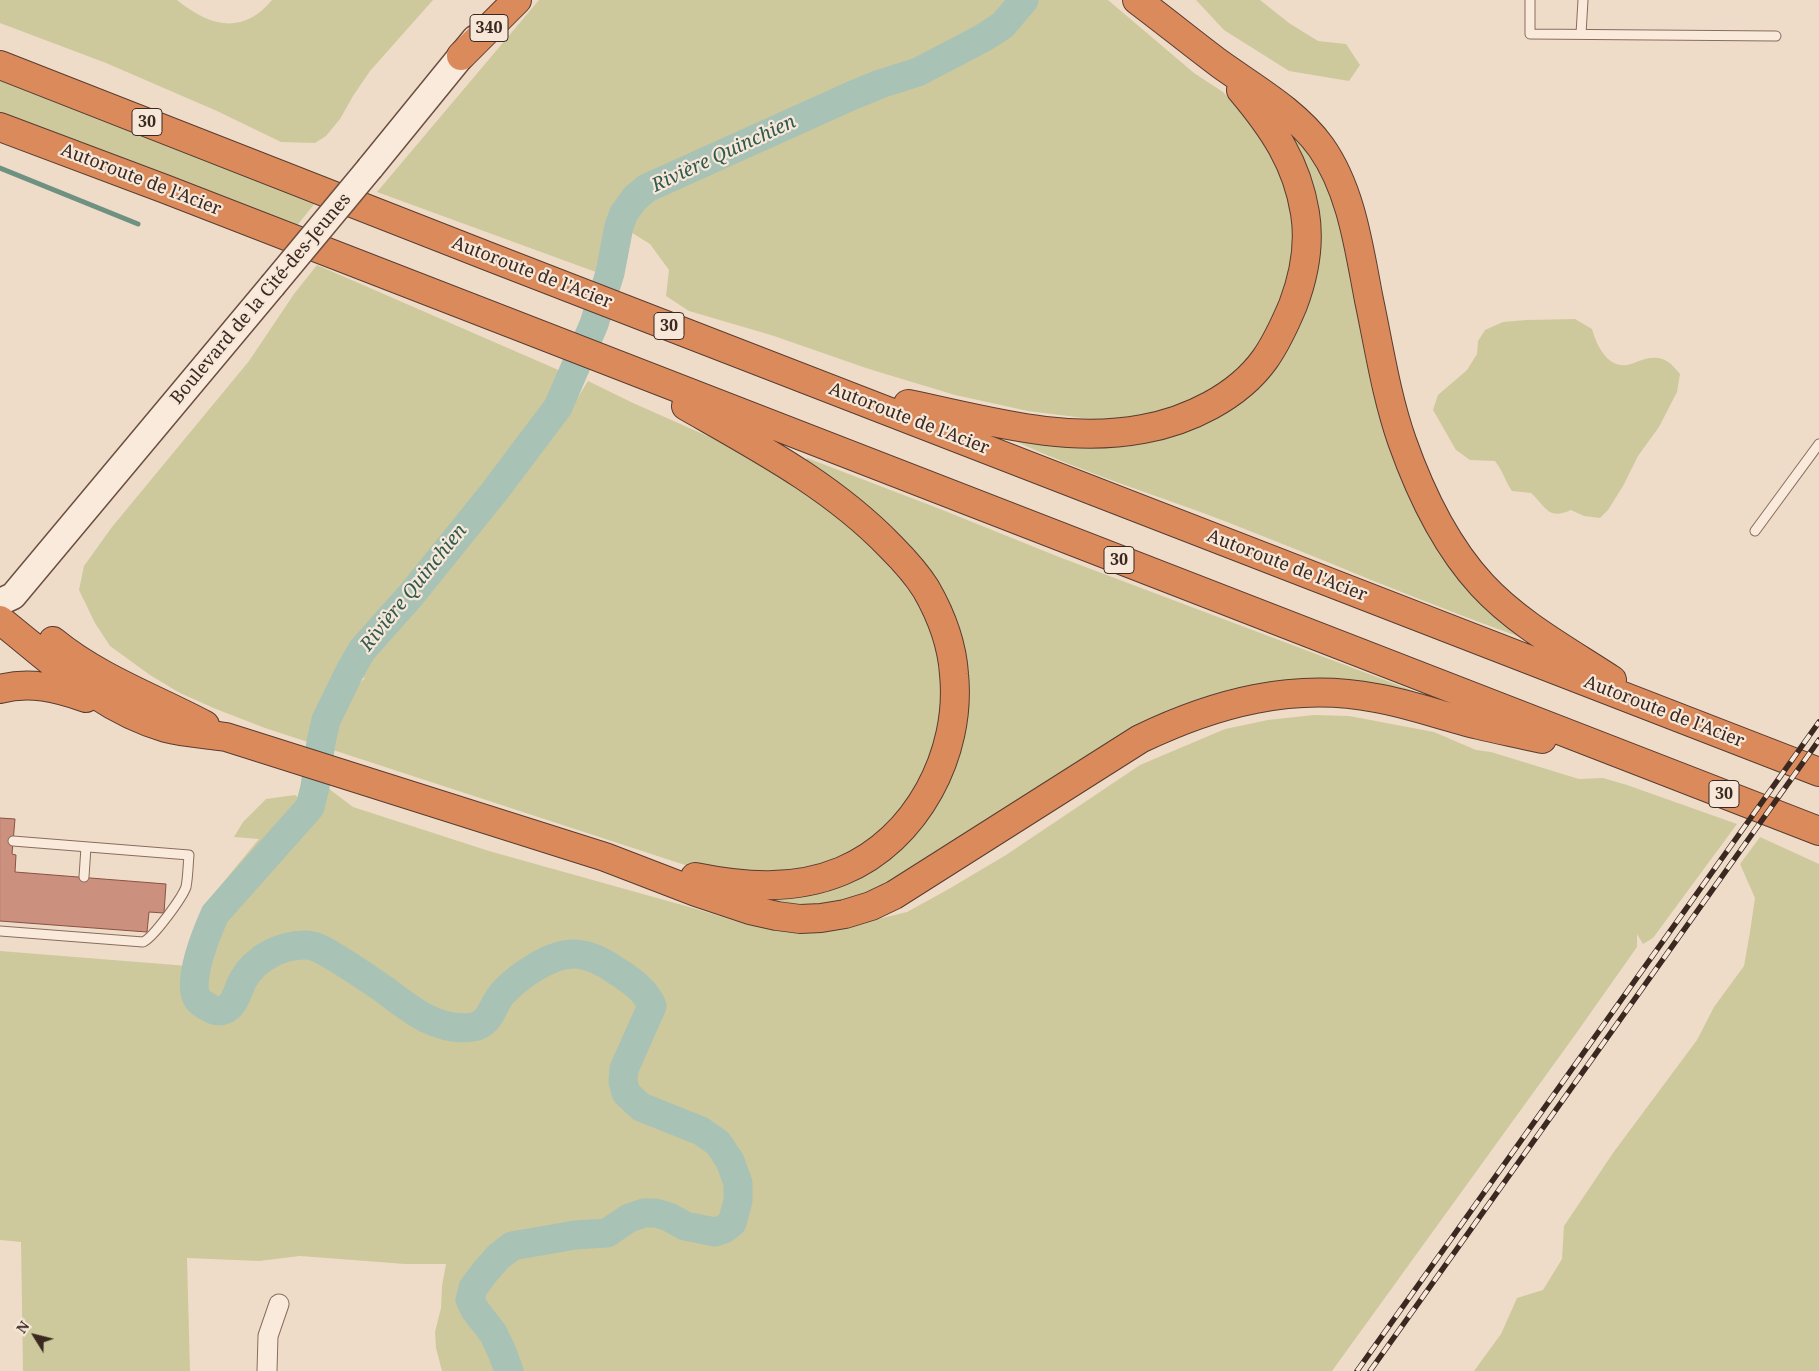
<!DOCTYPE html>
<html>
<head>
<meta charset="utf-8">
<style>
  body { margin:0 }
  #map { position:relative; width:1819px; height:1371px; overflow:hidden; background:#eedcc8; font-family:"Noto Serif",serif }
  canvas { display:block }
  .north { position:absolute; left:10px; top:1311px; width:50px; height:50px; -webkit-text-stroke:4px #f6e7d8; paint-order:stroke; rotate:306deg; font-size:14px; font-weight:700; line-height:20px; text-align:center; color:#3b2820 }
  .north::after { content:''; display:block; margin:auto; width:18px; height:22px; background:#3b2820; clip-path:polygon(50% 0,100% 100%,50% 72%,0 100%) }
</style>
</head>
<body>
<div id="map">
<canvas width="1819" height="1371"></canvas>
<div class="north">N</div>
</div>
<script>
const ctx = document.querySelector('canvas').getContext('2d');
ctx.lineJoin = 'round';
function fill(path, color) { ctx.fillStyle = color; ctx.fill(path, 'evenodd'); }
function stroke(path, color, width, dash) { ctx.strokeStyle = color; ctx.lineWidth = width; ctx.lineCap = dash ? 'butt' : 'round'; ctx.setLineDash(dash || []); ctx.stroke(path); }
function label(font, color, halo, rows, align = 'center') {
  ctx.font = font + ' "Noto Serif",serif'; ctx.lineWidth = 4.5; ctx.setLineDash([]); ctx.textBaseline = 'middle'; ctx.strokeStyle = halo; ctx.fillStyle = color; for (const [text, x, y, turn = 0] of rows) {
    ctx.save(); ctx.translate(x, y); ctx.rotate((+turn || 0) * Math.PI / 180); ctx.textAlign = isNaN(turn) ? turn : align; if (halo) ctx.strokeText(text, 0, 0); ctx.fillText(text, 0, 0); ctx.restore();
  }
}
const green = new Path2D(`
  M0,0h177c32,26 65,36 95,0h161l-63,71 -17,25 -13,23 -14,17 -11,7 -34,-1 -64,-31 -111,-48 -106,-40z
  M539,0h476l-2,3 15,13 7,-16h73l86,73 29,19 27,27 25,33 20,67 -5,62 -38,78 -33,29 -34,16 -70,18 -87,-11 -73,-16 -86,-26 -98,-34 -82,-24 -23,-15 3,-26 -19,-26 -37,-23 -8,30 -1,24 -227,-83z
  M1196,0h64l29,23 29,18 28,3 14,21 -11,16 -60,-10 -65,-41z
  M0,80l315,123 -20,25 -295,-115z
  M1289,127l43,54 60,262 130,188 -2,6c-99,-35 -195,-77 -293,-115 -70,-27 -144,-49 -212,-81l2,-5 155,-2 131,-123 -18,-179z
  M317,265l246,107c-3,23 -27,52 -42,70l10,25 1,-4 29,-38 27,-44 45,22 79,35 80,43 62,47 45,50 21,28 14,25 8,33v56l-22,68 -38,46 -55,30 -39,7 -53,-1 -50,-5 -355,-116c1,-10 0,-22 3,-32 6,-16 21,-28 32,-39l-23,-2 -7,13 -21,55 -49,-16 -49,-19 -36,-16 -30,-18 -40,-29 -15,-23 -16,-33 5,-24 28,-39 137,-166 45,-67z
  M1575,319l17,10c5,18 17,42 39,35 9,-3 17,-7 27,-6 10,1 16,9 22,16l-3,18 -18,35 -21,29 -15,30 -15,24 -8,8 -16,-2 -13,-6c-23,10 -24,-2 -40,-17l-19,-2c-7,-10 -9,-20 -17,-30l-25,-1 -14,-10 -23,-40 5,-15 29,-25 10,-16 1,-13 7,-11 18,-8 23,-2z
  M807,458l133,51 119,48 355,134 -2,4 -167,-7 -37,9 -34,12 -22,11 -50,27 -61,38 -69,49 -103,62 -55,13 -47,-5 -8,-9 42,-3 149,-114 11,-30 6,-29 1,-34 -11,-57 -152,-164z
  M1314,715l35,1 85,16 42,18 15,2 88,27 24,-1 24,7 110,39 -84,114 -10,6 -6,-10v13l-62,88 -243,336h-890l-6,-23 -1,-16 6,-24 1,-22 4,-22h-41l-105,-8 -41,5 -72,-3 3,113h-167l-2,-129 -21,-2v-289l188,15 18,-63 53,-64 -25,-2 9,-15 23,-23 29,-4 22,17 7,-27 29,22 136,44 211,59 48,15 37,4 68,-4 54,-13 40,-22 59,-35 134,-90 85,-36 43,-9z
  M1760,837l59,27v507h-345l27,-37 16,-36 26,-8 19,-31 2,-33 49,-73 84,-113 17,-33 30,-41 6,-34 5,-34 -15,-34z`);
const stream = new Path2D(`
  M0,168l138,56`);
const river = new Path2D(`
  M509,1371l-7,-19 -9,-19 -18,-23 -5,-10 3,-12 12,-16 13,-15 14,-11 63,-11 32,-2 22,-15 15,-5h12l13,4 16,9 30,6 9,-3 8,-6 6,-22v-18l-8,-22 -12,-18 -17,-12 -60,-24 -15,-14 -3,-11 1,-13 28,-63c-6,-16 -23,-27 -37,-36 -13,-9 -27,-16 -42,-16 -23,0 -56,23 -71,40 -10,11 -11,30 -29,33 -35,5 -62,-17 -88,-37 -15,-10 -29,-20 -44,-29 -10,-6 -22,-15 -34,-16 -25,-1 -52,13 -64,35 -5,9 -7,23 -17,29 -6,3 -12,2 -18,-2 -4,-2 -8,-4 -11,-9 -10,-18 10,-66 18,-84l95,-107 5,-20 6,-45 5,-22 24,-49 12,-21 49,-55 83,-103 64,-85 36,-83 16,-51 9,-47 5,-13 11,-15 12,-10 204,-92 29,-12 38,-12 65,-34 20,-13 21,-25`);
const building = new Path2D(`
  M0,818l15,1 -3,35 4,1 -1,17 151,12 -2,29 -15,-1 -2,20 -147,-11z`);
const lane = new Path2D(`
  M1530,0v34l246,2
  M1581,34l2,-34
  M1755,531l64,-87
  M84,877l2,-30
  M0,931l143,11c10,-4 39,-44 43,-55 2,-10 2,-22 3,-32l-176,-14`);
const street = new Path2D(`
  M267,1371l1,-35 11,-32`);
const secondary = new Path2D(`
  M370,168l105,-129
  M0,602l13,-6 259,-310`);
const highway = new Path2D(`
  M1137,0c28,21 55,43 83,64 35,25 76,48 101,83 31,44 38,102 48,153 10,47 17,95 33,141 18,51 43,104 80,144 36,39 86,66 130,95
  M461,56l56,-56
  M0,65l490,192 1329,515
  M0,127l165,62 1654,642
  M908,404c78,16 155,40 235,25 45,-8 95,-32 122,-70 12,-17 20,-35 28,-54 11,-29 17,-61 12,-92 -8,-50 -32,-85 -64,-123
  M686,406c72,41 146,80 204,140 13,13 26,27 36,43 15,26 26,55 28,85 8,79 -37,166 -112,197 -48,20 -98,16 -147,6
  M0,620c52,41 100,89 166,108 19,5 41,6 60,9l379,120 91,35 54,18 27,6 23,3 21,-1 24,-4 26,-8 23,-11 246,-156c75,-36 153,-57 236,-41 35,6 69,19 103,27 21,5 42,9 63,14
  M53,641c45,37 101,57 152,84
  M0,689c30,-8 57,-1 86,9`);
const rail = new Path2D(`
  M1357,1371l462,-649
  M1370,1371l449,-631`);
const secondaryBridge = new Path2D(`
  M272,286l98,-118`);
const shields = [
  [489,28,38],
  [147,122,30],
  [669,326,30],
  [1119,560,30],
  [1724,794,30]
];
const shieldNames = [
  ["340",489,28],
  ["30",147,122],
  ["30",669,326],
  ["30",1119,560],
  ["30",1724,794]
];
const streetNames = [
  ["Autoroute de l'Acier",141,180,21],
  ["Autoroute de l'Acier",532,273,21],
  ["Boulevard de la Cité-des-Jeunes",261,299,-50],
  ["Autoroute de l'Acier",909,419,21],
  ["Autoroute de l'Acier",1287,566,21],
  ["Autoroute de l'Acier",1664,712,21]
];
const waterNames = [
  ["Rivière Quinchien",724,154,-25],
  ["Rivière Quinchien",414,588,-51]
];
fill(green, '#cdc99c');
stroke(stream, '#6f9182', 5);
stroke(river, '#a9c2b6', 29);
fill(building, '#cc907f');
stroke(building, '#895143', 1);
stroke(lane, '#8a6c5d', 11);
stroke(street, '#8a6c5d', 21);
stroke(secondary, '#6c4e40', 29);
stroke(highway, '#583c31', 30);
stroke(lane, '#f9eadc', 9);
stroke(street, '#f9eadc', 19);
stroke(secondary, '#f9eadc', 26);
stroke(highway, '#db8a5c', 28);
stroke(rail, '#3b2820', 5.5);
stroke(rail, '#f6e7d8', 4, [11]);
stroke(secondaryBridge, '#6c4e40', 29, []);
stroke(secondaryBridge, '#f9eadc', 26);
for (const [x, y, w] of shields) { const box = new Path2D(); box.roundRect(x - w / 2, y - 13.5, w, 27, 4); ctx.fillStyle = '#f6e7d8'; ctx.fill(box); stroke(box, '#3b2820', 1); }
label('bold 16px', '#3b2820', null, shieldNames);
label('18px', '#3b2820', '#f6e7d8', streetNames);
label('italic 19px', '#305a4f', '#f6e7d8', waterNames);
</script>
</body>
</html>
